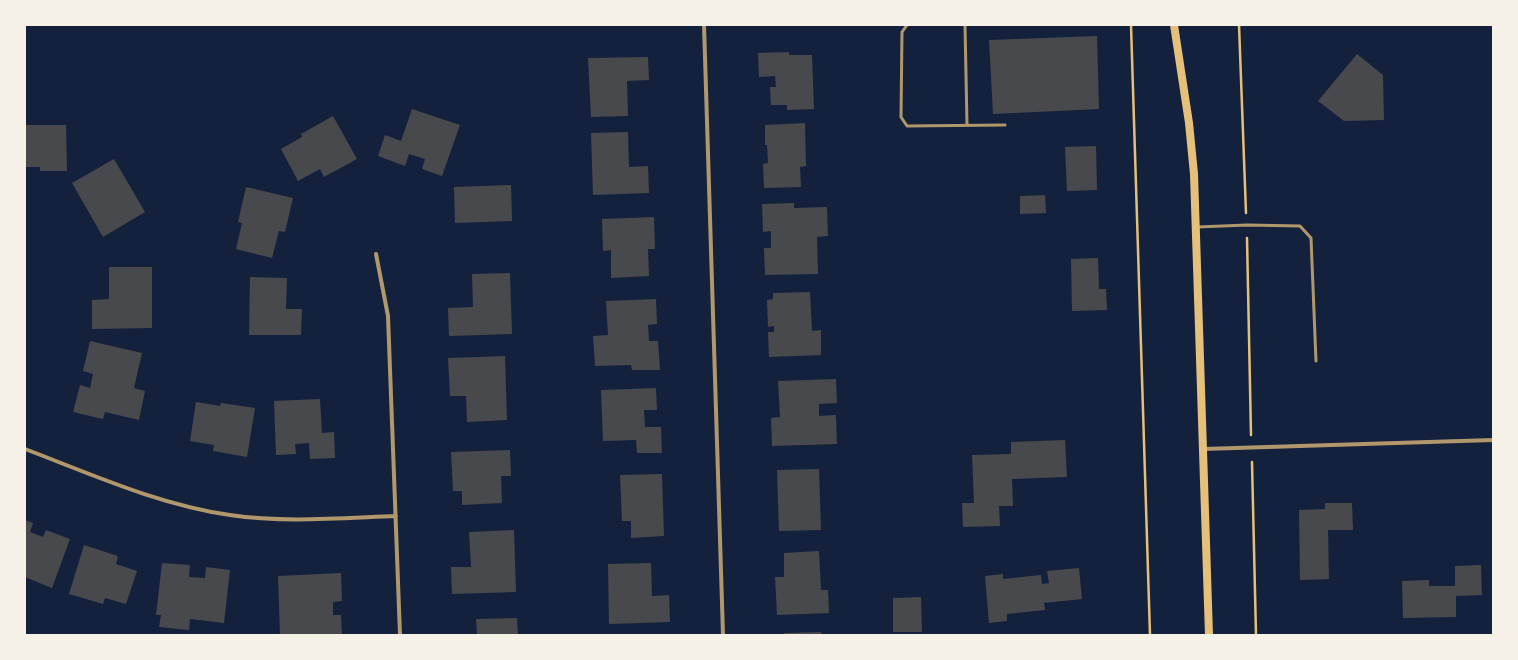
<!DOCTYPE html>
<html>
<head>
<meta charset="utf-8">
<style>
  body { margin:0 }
  #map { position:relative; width:1518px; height:660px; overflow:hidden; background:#14213d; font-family:"PT Sans",sans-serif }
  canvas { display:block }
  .frame { position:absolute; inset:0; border:26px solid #f6f1e7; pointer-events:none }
</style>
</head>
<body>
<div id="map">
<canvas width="1518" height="660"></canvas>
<div class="frame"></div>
</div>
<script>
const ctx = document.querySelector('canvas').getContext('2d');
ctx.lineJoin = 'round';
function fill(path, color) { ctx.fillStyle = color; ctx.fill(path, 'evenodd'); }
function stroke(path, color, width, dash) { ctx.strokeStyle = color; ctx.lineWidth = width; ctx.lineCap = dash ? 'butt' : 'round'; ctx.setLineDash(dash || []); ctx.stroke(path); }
const building = new Path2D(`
  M1097,36l2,73 -106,5 -4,-74z
  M789,52v3h23l2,54 -27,1v-5h-16l-1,-18h6l-1,-11 -16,1 -1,-24z
  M1357,54l26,21 1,45 -40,1 -26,-20z
  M648,57l1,23 -22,1 1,35 -37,1 -3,-59z
  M412,109l48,16 -18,51 -20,-7 3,-10 -16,-5 -4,12 -27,-10 7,-21 16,6z
  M333,116l24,43 -33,18 -4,-8 -22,12 -17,-32 21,-12 -1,-3z
  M805,123l1,43 -6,1 1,20 -37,1 -1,-24 5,-1 -1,-18h-2v-20z
  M25,125h41l1,46h-27v-4h-15z
  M628,132l1,35 19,-1 1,27 -56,2 -2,-62z
  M1096,146l1,44 -30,1 -2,-44z
  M114,159l31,53 -42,25 -31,-54z
  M511,185l1,36 -57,2 -1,-36z
  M246,187l47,11 -8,34 -6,-1 -7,27 -36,-9 6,-26 -4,-1z
  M1045,195l1,18 -26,1v-18z
  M794,203v5l33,-1 1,29 -11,1 1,37 -53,1 -1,-27h7v-17l-8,1 -1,-28z
  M654,217l1,32h-7l1,27 -38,2v-28l-8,1 -1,-32z
  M1098,258l1,31h7l1,21 -35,1 -1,-52z
  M109,267h43v61l-60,1v-29l17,-1z
  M510,273l2,61 -63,2 -1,-28 25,-1 -1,-33z
  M250,277l37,1 -1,31h16l-1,26h-52z
  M810,292l2,39 9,-1v25l-52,2 -1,-25h6v-6l-6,1 -1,-27 6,-1v-6z
  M656,299l1,25 -9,1 1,16h9l2,29h-28l-1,-5 -36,1 -2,-30 15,-1 -2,-34z
  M90,341l52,12 -8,35 11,3 -6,29 -34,-8 -2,7 -30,-7 7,-27 10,3 3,-14 -10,-3z
  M505,356l2,64 -40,2 -1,-26h-16l-2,-38z
  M836,379l1,24 -18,1v12l17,-1 1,29 -65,2 -1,-28 9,-1 -2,-36z
  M656,388l1,22h-13l1,17h16l1,26h-25l-1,-13 -33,1 -2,-51z
  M320,399l2,34 12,-1 1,26 -25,1 -1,-16 -14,1 1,10 -20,1 -2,-54z
  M196,402l24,4 1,-3 34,5 -8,49 -34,-6 1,-6 -24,-4z
  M1065,440l2,37 -55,2 1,27h-14l1,20 -37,1 -1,-24h12l-2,-48 39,-1v-12z
  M510,450l1,26h-10l1,27 -40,2v-14h-9l-2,-39z
  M819,469l2,61 -42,1 -2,-61z
  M662,474l2,62 -33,2v-17h-9l-2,-46z
  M1325,503h27l1,27h-25l1,49 -29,1 -1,-70 26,-1z
  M25,520l8,3 -3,9 13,5 3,-7 24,9 -18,49 -27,-11z
  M514,530l2,62 -64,2 -1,-27h20l-2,-35z
  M84,545l34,11 -2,8 21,7 -11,33 -21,-6 -2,6 -34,-10z
  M819,551l2,39h7l1,23 -52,2 -2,-38h9v-24z
  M162,563l28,2 -1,12 16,1 1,-11 24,3 -6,53 -34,-4 -1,11 -30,-3 2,-12h-5z
  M651,563l1,33 17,-1 1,27 -61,2 -1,-60z
  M1481,565l1,30 -26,1v21l-53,1 -1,-37 27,-1v6h26v-20z
  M1079,568l3,31 -38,4 1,7 -38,4v7l-18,2 -4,-47 18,-2v5l38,-4 1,9 7,-1 -2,-12z
  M341,573l1,28 -9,1v13h8l1,20h-62l-2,-59z
  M921,597l1,35h-29v-34z
  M517,618l1,17h-41l-1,-16z
  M821,632l1,3h-38v-2z`);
const path = new Path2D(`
  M1131,25l19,610
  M1239,25l7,188
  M1247,238l4,197
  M1252,462l4,173`);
const service = new Path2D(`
  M907,25l-5,7 -1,85 6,9 98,-1
  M965,25l2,100
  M1197,227l50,-2 53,1 11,12 5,123`);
const minor = new Path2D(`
  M704,25l19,610
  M376,254l12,62 12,319
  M25,449c66,25 134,56 205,66 53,8 112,3 166,1
  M1203,449l290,-9`);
const secondary = new Path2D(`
  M1174,25l15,98 5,51 15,461`);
fill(building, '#48494c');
stroke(path, '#e5c07b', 2.5);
stroke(service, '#b1986c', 3);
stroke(minor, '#b1986c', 4);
stroke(secondary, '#e5c07b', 8);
</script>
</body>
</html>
